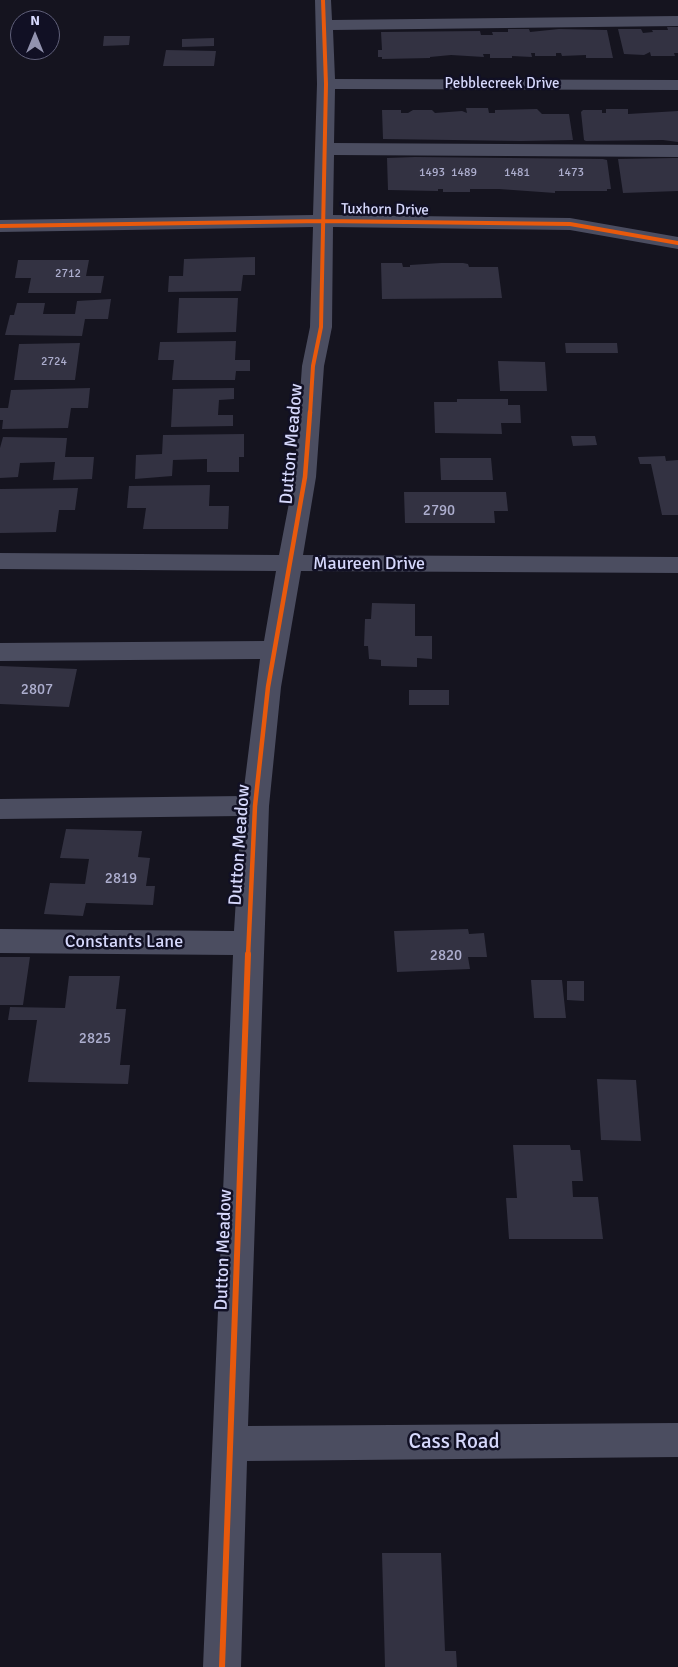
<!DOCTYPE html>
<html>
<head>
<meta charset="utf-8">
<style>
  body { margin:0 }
  #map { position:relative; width:678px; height:1667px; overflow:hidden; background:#15141f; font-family:Signika,sans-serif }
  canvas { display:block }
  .north { position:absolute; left:10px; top:10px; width:50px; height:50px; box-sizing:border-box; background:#111024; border:1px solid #60607a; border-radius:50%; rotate:0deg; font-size:14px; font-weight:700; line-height:20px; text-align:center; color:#d6d8fc }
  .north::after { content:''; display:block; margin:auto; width:18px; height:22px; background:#9293af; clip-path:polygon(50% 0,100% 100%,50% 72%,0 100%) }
</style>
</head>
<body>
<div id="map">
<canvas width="678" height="1667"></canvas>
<div class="north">N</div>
</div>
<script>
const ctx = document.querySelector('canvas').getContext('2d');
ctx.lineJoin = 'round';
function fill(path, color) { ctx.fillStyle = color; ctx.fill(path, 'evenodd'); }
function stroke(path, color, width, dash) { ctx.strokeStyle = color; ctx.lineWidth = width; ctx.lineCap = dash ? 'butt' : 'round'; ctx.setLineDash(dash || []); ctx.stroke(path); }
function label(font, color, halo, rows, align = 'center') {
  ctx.font = font + ' Signika,sans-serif'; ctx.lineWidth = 5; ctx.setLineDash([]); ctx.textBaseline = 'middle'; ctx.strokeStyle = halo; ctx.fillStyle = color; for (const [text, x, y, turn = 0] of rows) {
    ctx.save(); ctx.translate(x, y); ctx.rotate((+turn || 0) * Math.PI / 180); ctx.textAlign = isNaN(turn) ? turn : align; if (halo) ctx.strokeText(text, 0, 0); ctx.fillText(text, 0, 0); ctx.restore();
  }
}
const building = new Path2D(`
  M667,27h11v26h-4l1,3h-24l-1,-4 -6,3 -20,-1 -6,-25h23l2,4 10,-1 -1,-2h16z
  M508,29h21l1,3 29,-3 48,1 6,28h-27v-3l-24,1 -1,-3h-5v3h-21v-3h-4l1,4 -20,-1v2h-22v-4h-7l1,3 -33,-2 -21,2v1l-48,1v-2h-4v-7h4l-1,-18 99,-1 1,4h12l-1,-3h16z
  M104,36h26l-1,9 -26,1z
  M214,38v8l-32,1v-8z
  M166,50l50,1 -2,15h-51z
  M466,108h22l1,5h6v-3l42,-1 5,5h27l4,26 -52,1 -138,-2 -1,-29h19v3h7l5,-3h19l3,3 27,-2 5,2z
  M606,109h22v5l50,-3v31l-15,-2 -77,1 -2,-1 -3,-28 2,-2h19v3h4z
  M415,157l188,2 4,1 4,29h-4v2h-52v2l-56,-4h-29v3h-27v-3h-5v2l-50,-1 -1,-32z
  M674,158h4v33l-55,2 -5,-34z
  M255,257v18h-12l-2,16 -73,1 1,-16h14l1,-17z
  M18,260h71l-3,16h18l-3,17h-73l3,-15h-16z
  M381,263h21l1,4h7v-2l31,-2h22l5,1 1,3h29l4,31 -120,1z
  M179,298h59l-2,34 -59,1z
  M111,299l-3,20h-23l-3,17 -77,-1 5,-20h4l3,-12h28l-2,11h32l2,-13z
  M236,341l-1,19h15v11h-14l-1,9h-63l2,-20h-16l2,-18z
  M80,343l-5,37h-61l5,-36z
  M565,343h52l1,10h-52z
  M498,361l47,1 2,29h-47z
  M90,388l-2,20h-17l-3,20 -66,1 1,-9h-3v-12h8l3,-18z
  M234,388v11l-15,1 -1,15h15v11l-62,1 2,-38z
  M457,399h51v6h12l1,18h-20l1,11 -67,-1 -1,-31h23z
  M244,434v23h-5v15h-32v-13l-34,1 -1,16 -37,3 1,-24 26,-1 1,-19z
  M571,436h24l2,9 -24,1z
  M3,437l64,1 -2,19h29l-2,22 -39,1 2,-18 -35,1 -2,14 -18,1v-30z
  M665,456l1,5 12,-1v55h-16l-11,-51h-11l-2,-7z
  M440,458h51l2,22h-52z
  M210,485l-1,21h20l-1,23h-85l3,-21h-19l2,-22z
  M78,488l-3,22h-16l-3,22 -56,1v-44z
  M404,492h102l2,19h-14l1,12h-90z
  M372,603l43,1v32h17v23l-15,-1v9l-36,-1v-6l-12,-1 -1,-13h-4l1,-27h6z
  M0,666l77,3 -8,38 -69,-3z
  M409,690h40v15h-40z
  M66,829l76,2 -4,26 12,1 -4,28h9l-2,19 -67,-2 -3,13 -39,-2 6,-31 35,1 4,-25 -29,-1z
  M468,929l1,5 15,-1 3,24h-19l2,12 -73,3 -3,-41z
  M0,957h30l-7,48h-23z
  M69,976h51l-4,33h10l-6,56h10l-2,19 -100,-2 9,-62h-29l2,-13 55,1z
  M531,980h31l4,38h-32z
  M567,981h17v20l-17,-1z
  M597,1079l39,1 5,61 -40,-1z
  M513,1145h57l1,5h9l3,31h-11l1,16h25l5,42h-94l-3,-41h11z
  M382,1553h59l4,98h11l1,16h-72z`);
const minor = new Path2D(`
  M315,0h16l1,20 346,-4v10l-345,4 2,49 343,1v10l-343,-1 -1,54 344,2v12l-344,-2 -1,60 237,3 108,19v12l-108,-19 -237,-3 -1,100 -8,39 -8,111 -13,78 375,2v16l-377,-2 -20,116 -12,119 -21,620 430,-3v34l-431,4 -6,206h-38l30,-712 -233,-2v-24l234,2 7,-115 -241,3v-20l243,-3 17,-137 -260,2v-18l264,-2 12,-70 -276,-2v-16l279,2 15,-78 8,-111 8,-39 3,-100 -313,5v-12l313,-5 4,-131z`);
const cyclewayFar2 = new Path2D(`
  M0,226l323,-5 247,3 108,19
  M310,414l3,-48 8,-39 5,-243 -3,-84`);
const cyclewayFar1 = new Path2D(`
  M248,956l7,-150 13,-119 37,-210 5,-65`);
const cycleway = new Path2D(`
  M222,1667l26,-713`);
const farNumbernames = [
  ["1493",432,173],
  ["1489",464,173],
  ["1481",517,173],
  ["1473",571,173],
  ["2712",68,274],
  ["2724",54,362]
];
const farStreetnames = [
  ["Pebblecreek Drive",502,84],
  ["Tuxhorn Drive",385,210,1]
];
const numberNames = [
  ["2790",439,511],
  ["2807",37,690],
  ["2819",121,879],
  ["2820",446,956],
  ["2825",95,1039]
];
const streetNames = [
  ["Dutton Meadow",292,444,-85],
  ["Maureen Drive",369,564],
  ["Dutton Meadow",240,845,-86],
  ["Constants Lane",124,942],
  ["Dutton Meadow",224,1250,-88]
];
const nearStreetnames = [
  ["Cass Road",454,1442]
];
fill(building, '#333242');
fill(minor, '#4b4d60');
stroke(cyclewayFar2, '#e8590c', 4);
stroke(cyclewayFar1, '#e8590c', 4.5);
stroke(cycleway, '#e8590c', 6);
label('12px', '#adaece', null, farNumbernames);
label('15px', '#d6d8fc', '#111024', farStreetnames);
label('15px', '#adaece', null, numberNames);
label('18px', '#d6d8fc', '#111024', streetNames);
label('21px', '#d6d8fc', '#111024', nearStreetnames);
</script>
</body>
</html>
